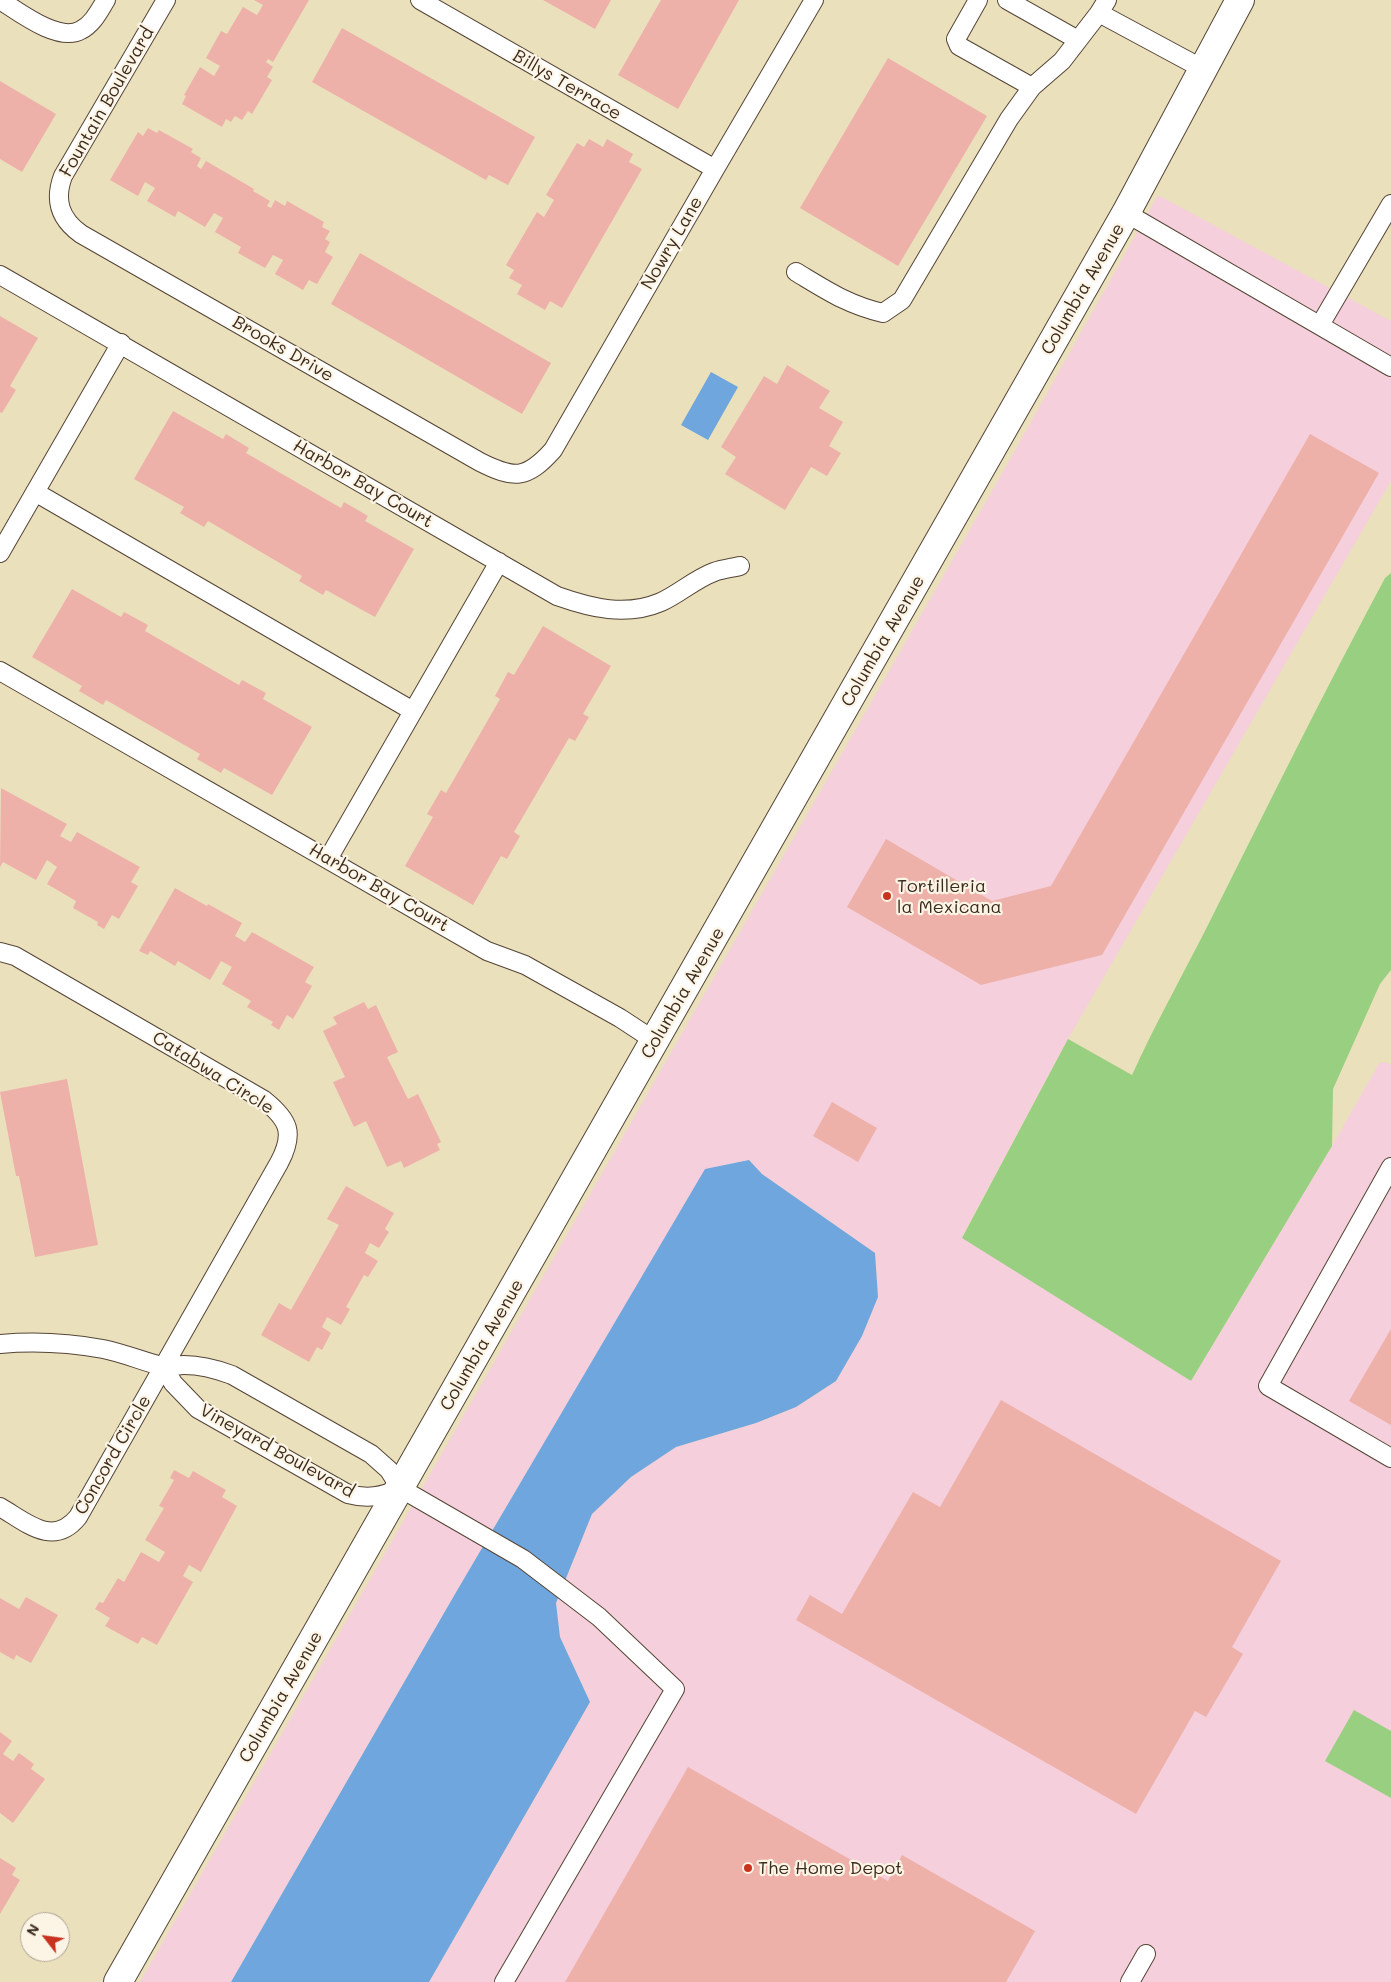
<!DOCTYPE html>
<html>
<head>
<meta charset="utf-8">
<style>
  body { margin:0 }
  #map { position:relative; width:1391px; height:1982px; overflow:hidden; background:#eae0bc; font-family:Mali,sans-serif }
  canvas { display:block }
  .north { position:absolute; left:20px; top:1912px; width:50px; height:50px; box-sizing:border-box; background:#fcf5e5; border:1px solid #afa495; border-radius:50%; rotate:300deg; font-size:14px; font-weight:700; line-height:20px; text-align:center; color:#3b2a1e }
  .north::after { content:''; display:block; margin:auto; width:18px; height:22px; background:#c8321e; clip-path:polygon(50% 0,100% 100%,50% 72%,0 100%) }
</style>
</head>
<body>
<div id="map">
<canvas width="1391" height="1982"></canvas>
<div class="north">N</div>
</div>
<script>
const ctx = document.querySelector('canvas').getContext('2d');
ctx.lineJoin = 'round';
function fill(path, color) { ctx.fillStyle = color; ctx.fill(path, 'evenodd'); }
function stroke(path, color, width, dash) { ctx.strokeStyle = color; ctx.lineWidth = width; ctx.lineCap = dash ? 'butt' : 'round'; ctx.setLineDash(dash || []); ctx.stroke(path); }
function label(font, color, halo, rows, align = 'center') {
  ctx.font = font + ' Mali,sans-serif'; ctx.lineWidth = 4.5; ctx.setLineDash([]); ctx.textBaseline = 'middle'; ctx.strokeStyle = halo; ctx.fillStyle = color; for (const [text, x, y, turn = 0] of rows) {
    ctx.save(); ctx.translate(x, y); ctx.rotate((+turn || 0) * Math.PI / 180); ctx.textAlign = isNaN(turn) ? turn : align; if (halo) ctx.strokeText(text, 0, 0); ctx.fillText(text, 0, 0); ctx.restore();
  }
}
const built = new Path2D(`
  M1158,195l233,126v160l-323,558 -106,198 229,144 141,-235 48,-84 11,2v918h-962l161,-280 -30,-65 -4,-34 36,-89 39,-37 45,-30 80,-24 40,-16 40,-26 26,-45 16,-39 -3,-44 -113,-79 -13,-14 -44,10 -250,424 -224,388h-91l873,-1528z`);
const green = new Path2D(`
  M1391,573v397l-11,14 -47,105 -1,57 -141,235 -229,-143 106,-199 64,36c24,-53 53,-104 79,-156 57,-114 114,-229 174,-341z
  M1354,1710l37,21v67l-66,-37z`);
const water = new Path2D(`
  M711,372l27,15 -30,53 -27,-15z
  M749,1160l13,14 113,79 3,44 -16,39 -26,45 -40,26 -40,16 -80,24 -45,30 -39,37 -36,89 4,34 30,65 -161,280h-198l224,-388 250,-425z`);
const building = new Path2D(`
  M254,0h55l-36,62 -5,-3 -2,3 7,5 -6,10 5,3 -20,34 -4,-3 -6,9 -7,-4 -4,6 -5,-3 -4,8 -40,-23 4,-8 -2,-1 16,-28 14,9 6,-10 -14,-8 15,-27 6,3 16,-27 14,8 6,-10z
  M543,0h68l-16,29z
  M661,0h78l-61,109 -60,-34z
  M342,28l193,109 -27,48 -19,-10 -3,5 -174,-98z
  M888,58l99,58 -89,150 -98,-58z
  M0,81l56,33 -34,58 -22,-13z
  M148,128l9,5 2,-3 34,19 -2,3 10,6 -4,8 4,3 5,-8 48,28 -1,2 17,10 -3,5 4,2 4,-8 10,6 2,-5 37,21 -2,5 8,4 -5,8 5,3 -5,10 8,5 -16,27 -8,-4 -6,10 -28,-16 8,-14 -10,-5 -8,13 -27,-15 3,-6 -26,-15 8,-14 -9,-5 -9,14 -27,-16 -3,6 -28,-16 8,-13 -10,-6 -7,14 -28,-16 28,-48 5,4z
  M589,139l14,8 4,-8 26,15 -4,8 13,7 -80,139 -12,-7 -5,9 -28,-16 5,-9 -13,-7 5,-8 -8,-5 31,-53 7,5 10,-17 -8,-5 31,-52 7,4z
  M360,253l191,110 -29,51 -191,-110z
  M0,316l38,22 -28,48 6,4 -14,23 -2,-1z
  M787,365l43,26 -11,17 24,14 -14,24 12,7 -14,23 -16,-9 -26,43 -60,-36 11,-17 -15,-10 43,-71 13,8z
  M173,411l50,28 3,-5 23,14 -3,5 95,55 3,-6 24,14 -3,5 49,28 -39,68 -49,-27 -3,5 -24,-14 3,-5 -94,-55 -4,6 -24,-14 4,-6 -50,-28z
  M1310,434l69,39 -277,482 -121,30 -134,-78 39,-68 106,62 59,-15z
  M72,589l49,28 3,-5 24,13 -3,6 94,54 3,-5 24,13 -3,6 49,28 -40,68 -48,-27 -3,5 -24,-14 3,-5 -94,-54 -3,5 -24,-14 3,-5 -50,-29z
  M543,626l68,40 -28,48 6,3 -14,24 -6,-3 -55,94 6,4 -13,23 -6,-3 -28,49 -68,-39 28,-49 -6,-3 14,-24 5,3 54,-94 -5,-3 13,-24 6,3z
  M1,788l66,36 -7,12 11,6 6,-10 63,35 -9,15 7,4 -19,33 -7,-4 -8,14 -7,-4 1,-3 -25,-14 3,-7 -29,-17 10,-17 -10,-7 -11,20 -33,-18 -3,5z
  M175,888l32,18 1,-2 34,19 -7,13 10,6 7,-10 62,35 -9,15 7,4 -19,33 -6,-4 -8,15 -8,-5 2,-3 -26,-15 4,-6 -29,-17 10,-17 -11,-6 -11,19 -32,-19 -3,5 -25,-15 -2,4 -9,-4z
  M364,1002l4,7 8,-4 22,47 -11,5 21,42 10,-5 23,48 -4,2 3,6 -36,18 -3,-7 -14,6 -21,-46 -12,6 -21,-45 12,-5 -22,-46 14,-7 -4,-7z
  M67,1079l31,166 -63,12 -16,-81h-3l-16,-84z
  M832,1102l45,26 -19,34 -45,-26z
  M346,1186l48,27 -9,16 4,3 -10,16 -9,-5 -5,10 13,8 -10,16 -4,-2 -18,32 4,2 -9,16 -14,-8 -5,10 9,6 -9,17 -5,-3 -8,15 -48,-27 18,-32 12,7 48,-85 -12,-6z
  M1391,1329v96l-42,-24z
  M1001,1400l280,161 -49,86 11,7 -37,63 -11,-6 -59,103 -340,-194 14,-25 32,19 71,-122 27,15z
  M174,1470l15,8 4,-7 33,19 -4,7 15,9 -36,66 -12,-7 -6,11 10,6 -36,63 -15,-8 -4,7 -33,-18 5,-8 -15,-9 4,-7 4,1 15,-25 6,4 17,-30 18,10 6,-10 -20,-12 19,-32 -5,-2 15,-26 -4,-2z
  M26,1597l32,18 -27,48 -15,-8 -2,5 -14,-8v-54l19,11z
  M0,1732l12,9 -9,13 10,7 6,-8 15,11 -3,5 14,10 -32,44 -13,-10z
  M688,1767l200,114 14,-26 133,76 -29,51h-441z
  M0,1858l16,10 -4,7 8,5 -20,34z`);
const service = new Path2D(`
  M0,0c19,12 59,43 81,30 12,-6 18,-19 25,-30
  M166,0l-103,176c-9,24 -3,43 18,58l399,228c34,17 46,18 73,-12l162,-281 99,-169
  M420,0l295,169
  M978,0l-22,39 3,7 73,41
  M1007,0l71,40
  M1107,0l-8,13 104,56
  M1126,213l265,154
  M796,272c30,18 52,33 87,41l19,-13 107,-181 23,-32 30,-26 37,-48
  M0,275l557,321c34,12 69,21 104,6 18,-8 34,-23 53,-30 8,-3 18,-4 26,-6
  M1320,325l71,-121
  M35,492l378,219
  M0,553l121,-210
  M0,671l487,280 38,14 95,53 35,23
  M328,859l171,-297
  M0,952l15,4 249,144c25,20 31,33 15,63l-201,354c-25,31 -52,5 -78,-10
  M1391,1167l-123,219 123,72
  M0,1344c33,-3 70,-1 103,5 20,4 39,12 58,17 7,2 16,-1 23,-1 17,0 32,4 48,10l139,79 18,16 11,18 123,71 76,58 76,72 -171,293
  M164,1367l9,16 25,26 150,85c19,5 34,3 52,-6
  M1130,1982l16,-28`);
const tertiary = new Path2D(`
  M118,1982l1008,-1769 114,-213`);
const markers = [
  [887,896,5,"#c8321e"],
  [748,1868,5,"#c8321e"]
];
const streetNames = [
  ["Billys Terrace",567,85,30],
  ["Fountain Boulevard",107,102,-60],
  ["Nowry Lane",672,243,-60],
  ["Columbia Avenue",1083,289,-60],
  ["Brooks Drive",283,349,30],
  ["Harbor Bay Court",363,484,30],
  ["Columbia Avenue",883,641,-60],
  ["Harbor Bay Court",379,888,30],
  ["Columbia Avenue",683,993,-60],
  ["Catabwa Circle",213,1073,32],
  ["Columbia Avenue",482,1345,-60],
  ["Vineyard Boulevard",277,1451,29],
  ["Concord Circle",113,1455,-60],
  ["Columbia Avenue",281,1697,-60]
];
const poiNames = [
  ["Tortilleria",897,886],
  ["la Mexicana",897,907],
  ["The Home Depot",758,1868]
];
fill(built, '#f5cfdc');
fill(green, '#99cf81');
fill(water, '#6fa6dd');
fill(building, '#eeb1aa');
stroke(service, '#554536', 20);
stroke(tertiary, '#554536', 30);
stroke(service, '#fff', 18);
stroke(tertiary, '#fff', 28);
for (const [x, y, r, color] of markers) { const dot = new Path2D(); dot.arc(x, y, r, 0, 2 * Math.PI); ctx.fillStyle = color; ctx.fill(dot); stroke(dot, '#fcf5e5', 2); }
label('18px', '#3b2a1e', '#fcf5e5', streetNames);
label('18px', '#3b2a1e', '#fcf5e5', poiNames, 'left');
</script>
</body>
</html>
